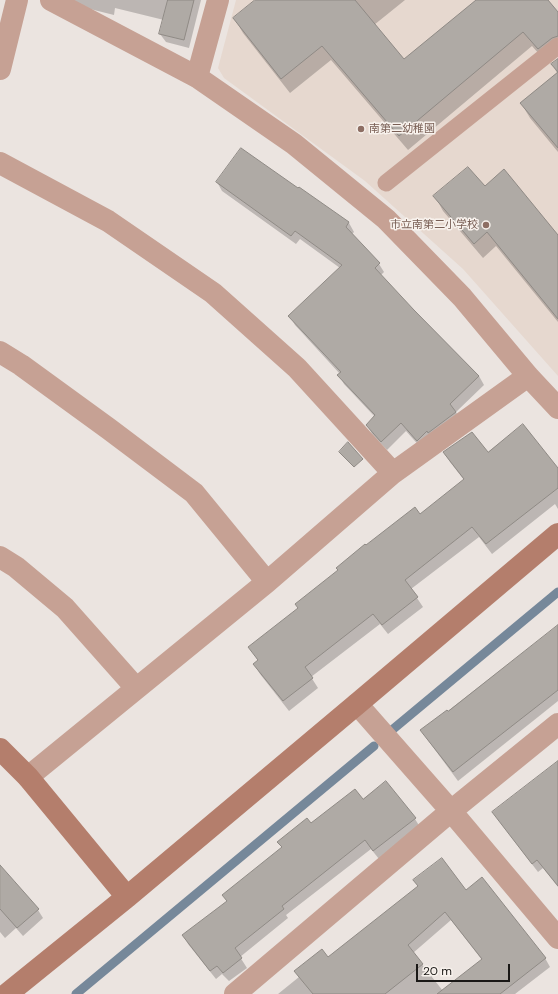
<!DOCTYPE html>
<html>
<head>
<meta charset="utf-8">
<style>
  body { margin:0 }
  #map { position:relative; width:558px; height:994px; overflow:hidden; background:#ebe4e0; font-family:"DM Sans",sans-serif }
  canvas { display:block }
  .scale { position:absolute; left:416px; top:964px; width:94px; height:18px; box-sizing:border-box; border:2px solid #1a1816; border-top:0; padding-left:5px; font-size:12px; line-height:14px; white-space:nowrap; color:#1a1816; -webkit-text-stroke:3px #f8f2ed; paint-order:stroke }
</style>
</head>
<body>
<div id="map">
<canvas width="558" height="994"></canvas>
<div class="scale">20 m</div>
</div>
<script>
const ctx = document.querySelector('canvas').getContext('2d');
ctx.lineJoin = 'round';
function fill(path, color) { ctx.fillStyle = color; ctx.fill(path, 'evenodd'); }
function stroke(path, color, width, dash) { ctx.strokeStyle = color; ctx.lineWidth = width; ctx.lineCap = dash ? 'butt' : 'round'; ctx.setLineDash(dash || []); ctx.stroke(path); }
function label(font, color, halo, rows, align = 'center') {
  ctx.font = font + ' "DM Sans","Noto Sans JP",sans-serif'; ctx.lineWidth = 3; ctx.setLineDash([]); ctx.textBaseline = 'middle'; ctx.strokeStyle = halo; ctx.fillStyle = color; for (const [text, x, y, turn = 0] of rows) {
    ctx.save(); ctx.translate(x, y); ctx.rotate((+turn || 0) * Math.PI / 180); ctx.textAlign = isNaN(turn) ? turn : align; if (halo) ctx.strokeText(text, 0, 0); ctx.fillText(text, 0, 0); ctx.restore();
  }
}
const built = new Path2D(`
  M236,0h322v376l-95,-107 -98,-88 -141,-103 -6,-10z`);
const shadow = new Path2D(`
  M71,0h130l-12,48 -23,-6 -6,-8 4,-14 -49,-12 -1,7 -36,-9z
  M257,0h148l-31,25 30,35 73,-60h69l12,14v41l-11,8 -15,-17 -124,104 -77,-90 -41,33 -47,-60 -9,-15z
  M558,60v92l-28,-34 -9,-15 36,-30 -5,-9z
  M217,182l81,8 1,-2 50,35 5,9 -2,2 27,30 5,8 -4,4 99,100 5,9 -28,27 5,9 -39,28 -16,-18 -19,19 -15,-16 -5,-9 8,-8 -31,-33 -5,-9 1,-1 -45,-49 -5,-9 50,-48 -40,-29 -4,5 -74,-53z
  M484,188l74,49v85l-62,-76 -13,12 -40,-47 -8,-15z
  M444,453h44l70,17v39l-3,-5 -63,50 -13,-17 -68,52 12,18 -35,27 -8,-10 -69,53 7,11 -29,23 -29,-37 -6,-10 4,-3 -8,-14 49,-38 67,-62 54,-32 44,-35 -14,-18z
  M558,626v75l-100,80 -31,-42 -5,-8 25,-19z
  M558,762v125l-15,-19 -5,4 -39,-51 -5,-8z
  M363,800l52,19 5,8 -41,32 -8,-10 -85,66 2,3 -48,39 7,11 -18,13 -7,-7 -6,5 -28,-35 -5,-9 44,-33 -4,-7 59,-47 -3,-6 32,-18z
  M0,867l38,43 5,8 -20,18 -7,-8 -11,10 -5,-6z
  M415,880l51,11 79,67 5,9 -35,27h-237l21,-17 28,-19 91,-71zM451,920l31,40 -39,31 -30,-38z`);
const stream = new Path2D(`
  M392,730l166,-138
  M76,994l298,-248`);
const building = new Path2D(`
  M168,0h26l-10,40 -25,-6z
  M255,0h100l49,59 72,-59h72l10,12v24l-6,2 -14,11 -15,-17 -124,104 -77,-90 -41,33 -48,-61z
  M558,59v89l-38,-45 38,-31 -7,-8z
  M241,148l57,40 1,-1 50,35 -3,5 34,36 -5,5 39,42 65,66 -29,28 6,8 -28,21 -1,-2 -10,10 -16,-18 -20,19 -15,-17 9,-10 -38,-40 4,-3 -53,-56 54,-51 -47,-34 -4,5 -75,-54z
  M468,167l17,19 19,-17 54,66v84l-71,-87 -13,12 -41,-48z
  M523,424l35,44v20l-72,56 -14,-17 -67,53 13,17 -36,28 -9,-11 -68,53 8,11 -30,23 -30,-37 5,-4 -10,-13 50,-39 -3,-4 43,-34 -2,-2 29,-24 1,1 49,-38 5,7 44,-35 -21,-27 29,-20 16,20z
  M348,442l15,17 -9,8 -15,-15z
  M558,625v65l-105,82 -33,-42 27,-20 1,1z
  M558,761v125l-21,-26 -5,4 -40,-52z
  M386,781l30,37 -43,33 -8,-11 -83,66 2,3 -49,39 7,10 -19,15 -6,-7 -7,5 -28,-36 45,-34 -5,-6 60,-48 -5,-5 30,-24 4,5 44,-34 8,10z
  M442,858l24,32 16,-13 64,81 -46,36h-63l45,-35 -37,-47 -37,33 15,19 -38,30h-72l-19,-23 28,-22 6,8 90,-71 -5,-6z
  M0,865l39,44 -22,19 -17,-19z`);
const lane = new Path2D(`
  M386,183l172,-137`);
const street = new Path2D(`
  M51,0l146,77 97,67 92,75 76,78 66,79 30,32
  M0,69l17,-69
  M197,77l21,-77
  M0,163l108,58 105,72 84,75 96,105
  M0,352l21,13 88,64 85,64 73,89
  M0,557l16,10 49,41 71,80
  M357,704l94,107 107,127
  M28,777l239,-195 126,-109 135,-97
  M235,994l216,-183 107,-87`);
const secondary = new Path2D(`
  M0,749l28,28 99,120
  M7,994l120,-97 230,-193 201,-170`);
const markers = [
  [361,129,4,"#8d6e63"],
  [486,225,4,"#8d6e63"]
];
const educationNames = [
  ["南第二幼稚園",369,129],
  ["市立南第二小学校",478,225,"right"]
];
fill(built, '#e6d8cf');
fill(shadow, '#0003');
stroke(stream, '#76889a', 9);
fill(building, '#afaaa5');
stroke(building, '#8f8a85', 1);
stroke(lane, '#c6a194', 17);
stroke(street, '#c6a194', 22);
stroke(secondary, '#b47e6c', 22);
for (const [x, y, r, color] of markers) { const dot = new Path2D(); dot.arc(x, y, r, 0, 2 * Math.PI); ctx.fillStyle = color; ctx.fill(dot); stroke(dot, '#f8f2ed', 1.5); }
label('11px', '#785e54', '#f8f2ed', educationNames, 'left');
</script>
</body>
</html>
